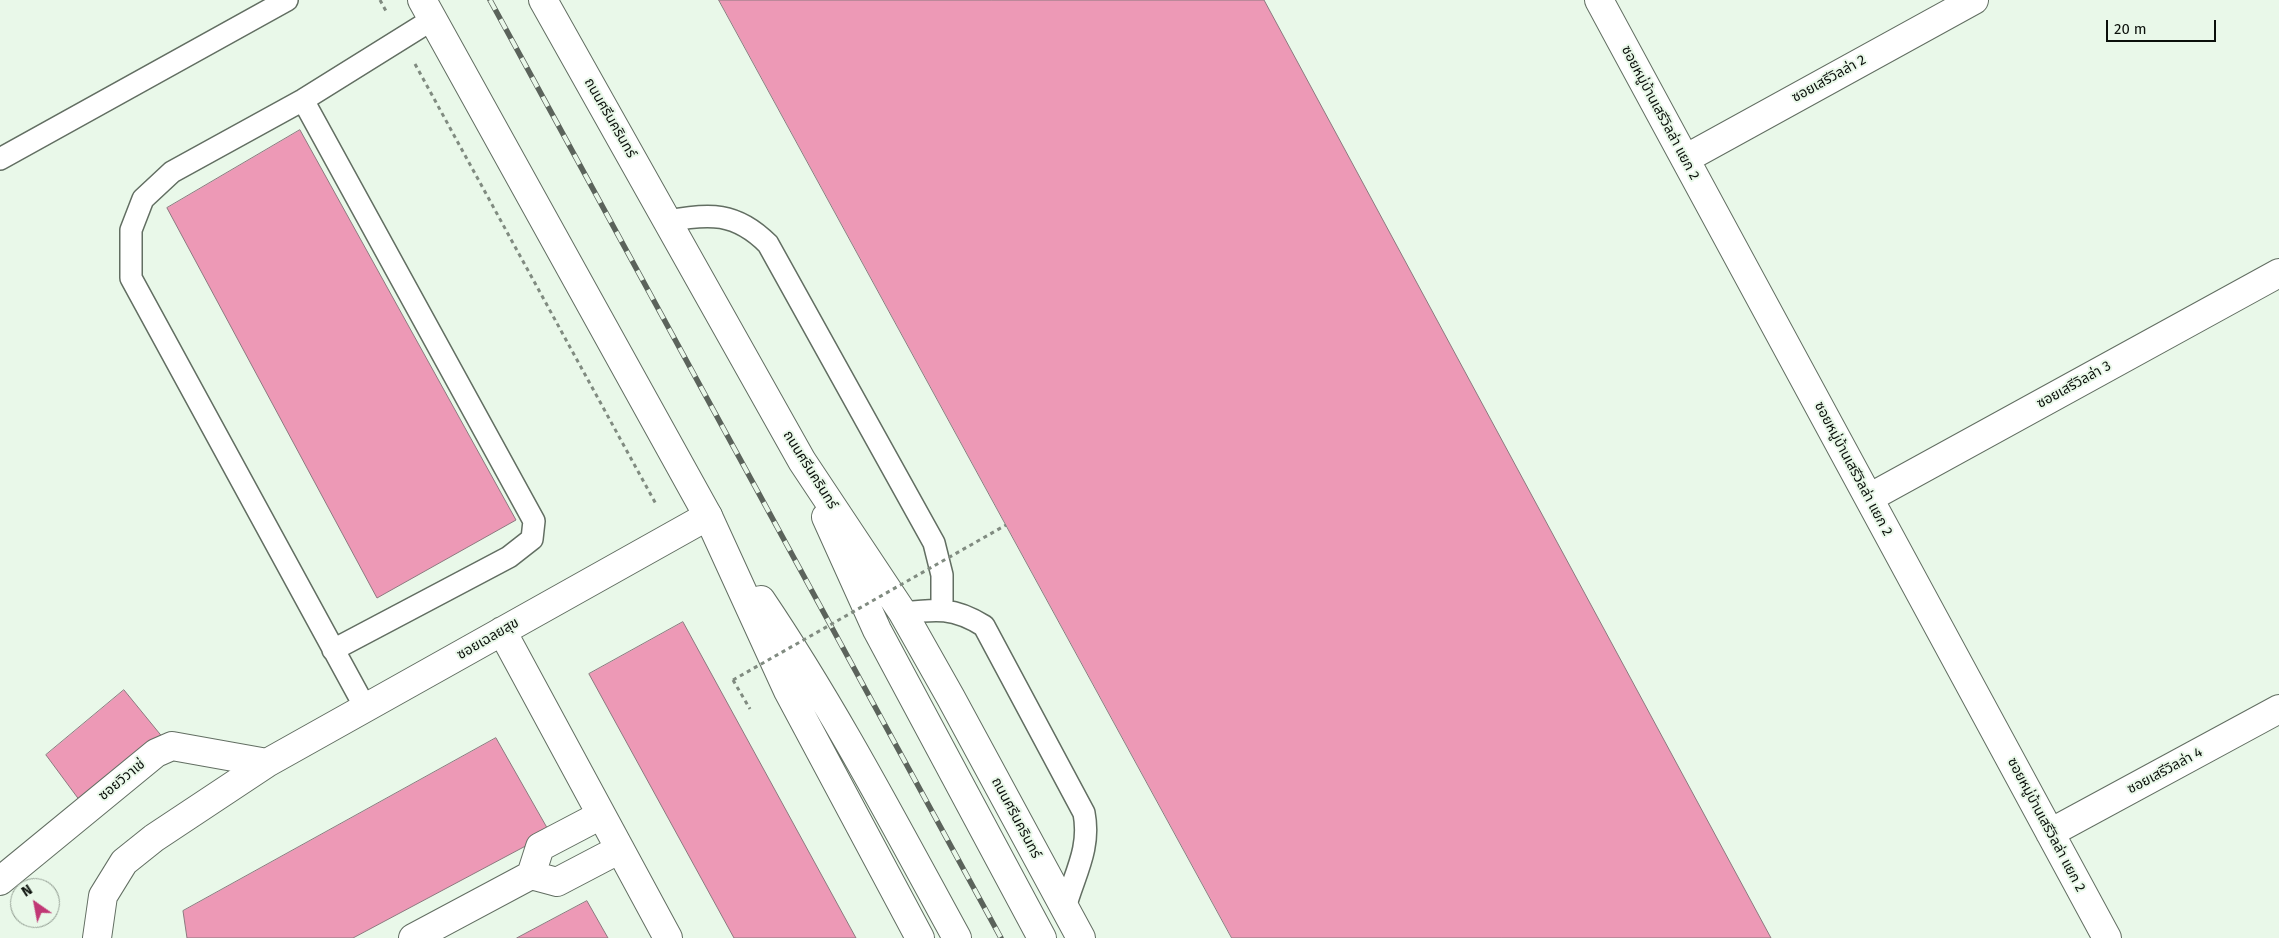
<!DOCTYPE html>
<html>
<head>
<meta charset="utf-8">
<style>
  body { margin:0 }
  #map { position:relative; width:2279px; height:938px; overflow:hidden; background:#e9f8e9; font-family:"Fira Sans",sans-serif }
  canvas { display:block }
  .north { position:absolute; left:10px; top:878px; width:50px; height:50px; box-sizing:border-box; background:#e9f8e9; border:1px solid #909b90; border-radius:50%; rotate:327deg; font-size:14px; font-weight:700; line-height:20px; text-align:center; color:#0b100b }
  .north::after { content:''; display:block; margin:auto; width:18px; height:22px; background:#c13875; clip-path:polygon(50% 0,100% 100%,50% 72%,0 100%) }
  .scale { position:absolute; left:2106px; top:20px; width:110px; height:22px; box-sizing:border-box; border:2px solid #0b100b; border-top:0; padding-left:6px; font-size:15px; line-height:18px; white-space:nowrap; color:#0b100b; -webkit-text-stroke:4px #e9f8e9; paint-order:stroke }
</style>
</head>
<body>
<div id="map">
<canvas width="2279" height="938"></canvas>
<div class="north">N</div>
<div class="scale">20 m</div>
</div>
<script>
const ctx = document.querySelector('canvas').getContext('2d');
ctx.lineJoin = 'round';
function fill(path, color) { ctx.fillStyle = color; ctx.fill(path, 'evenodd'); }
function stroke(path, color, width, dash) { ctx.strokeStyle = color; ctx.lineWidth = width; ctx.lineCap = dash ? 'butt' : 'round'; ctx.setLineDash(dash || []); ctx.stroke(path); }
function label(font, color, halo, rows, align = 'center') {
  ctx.font = font + ' "Fira Sans","Noto Sans Thai",sans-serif'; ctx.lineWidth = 4; ctx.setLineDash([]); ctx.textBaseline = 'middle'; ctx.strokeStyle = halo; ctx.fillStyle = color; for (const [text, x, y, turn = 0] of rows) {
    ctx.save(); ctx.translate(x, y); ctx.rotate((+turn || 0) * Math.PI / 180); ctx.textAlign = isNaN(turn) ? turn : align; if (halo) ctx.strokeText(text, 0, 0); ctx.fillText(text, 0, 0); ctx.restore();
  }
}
const building = new Path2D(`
  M719,0h545l507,938h-539z
  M300,130l216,390 -139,78 -210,-390z
  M683,622l173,316h-122l-145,-264z
  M124,690l40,49 -81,66 -37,-50z
  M496,738l54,95 -197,105h-166l-4,-27z
  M587,901l21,37h-91z`);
const path = new Path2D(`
  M380,0l7,13
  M415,64l242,442
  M733,680l17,29`);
const service = new Path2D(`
  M303,100l231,421 -2,18 -23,18 -176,93
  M0,159l287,-159
  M668,221c41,-8 68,-9 100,23l166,299 8,32v34
  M903,613c33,-4 51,-6 81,13l100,187c7,36 -10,62 -19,95
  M366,709l-235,-431v-48l12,-31 29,-27 131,-72 130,-81`);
const minor = new Path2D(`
  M1599,0l508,938
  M1685,159l289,-159
  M1869,498l410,-225
  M502,631l166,307
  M2050,833l229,-124
  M531,875l26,7 63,-33
  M0,881l156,-128 16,-7 95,17
  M97,938l6,-42 21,-34 30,-24 113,-75 441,-247
  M413,938l118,-63 9,-28 61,-32`);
const primary = new Path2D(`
  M422,0l286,516 80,175 132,247
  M543,0l259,461 101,152 48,85 130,240
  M826,517l51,113 165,308
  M761,600c73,108 133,223 196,338`);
const rail = new Path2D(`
  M490,0l511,938`);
const pathBridge = new Path2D(`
  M733,680l273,-155`);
const streetNames = [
  ["ซอยเสรีวิลล่า 2",1829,79,-29],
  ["ซอยหมู่บ้านเสรีวิลล่า แยก 2",1660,113,62],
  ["ถนนศรีนครินทร์",610,118,60],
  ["ซอยเสรีวิลล่า 3",2074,385,-29],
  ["ซอยหมู่บ้านเสรีวิลล่า แยก 2",1853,469,62],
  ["ถนนศรีนครินทร์",810,470,58],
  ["ซอยเฉลยสุข",488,639,-30],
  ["ซอยเสรีวิลล่า 4",2165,771,-28],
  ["ซอยวิวาเช่",122,780,-40],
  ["ถนนศรีนครินทร์",1016,818,62],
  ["ซอยหมู่บ้านเสรีวิลล่า แยก 2",2046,825,62]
];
fill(building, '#ed99b6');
stroke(building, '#8c797f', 1);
stroke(service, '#626e62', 24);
stroke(minor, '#626e62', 30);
stroke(primary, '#626e62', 30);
stroke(path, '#808b80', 3, [4, 4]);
stroke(service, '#fff', 21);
stroke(minor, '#fff', 28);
stroke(primary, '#fff', 28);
stroke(rail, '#5b635b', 5.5);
stroke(rail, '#e9f8e9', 4, [11]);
stroke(pathBridge, '#808b80', 3, [4, 4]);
label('14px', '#0b100b', '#e9f8e9', streetNames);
</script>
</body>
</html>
